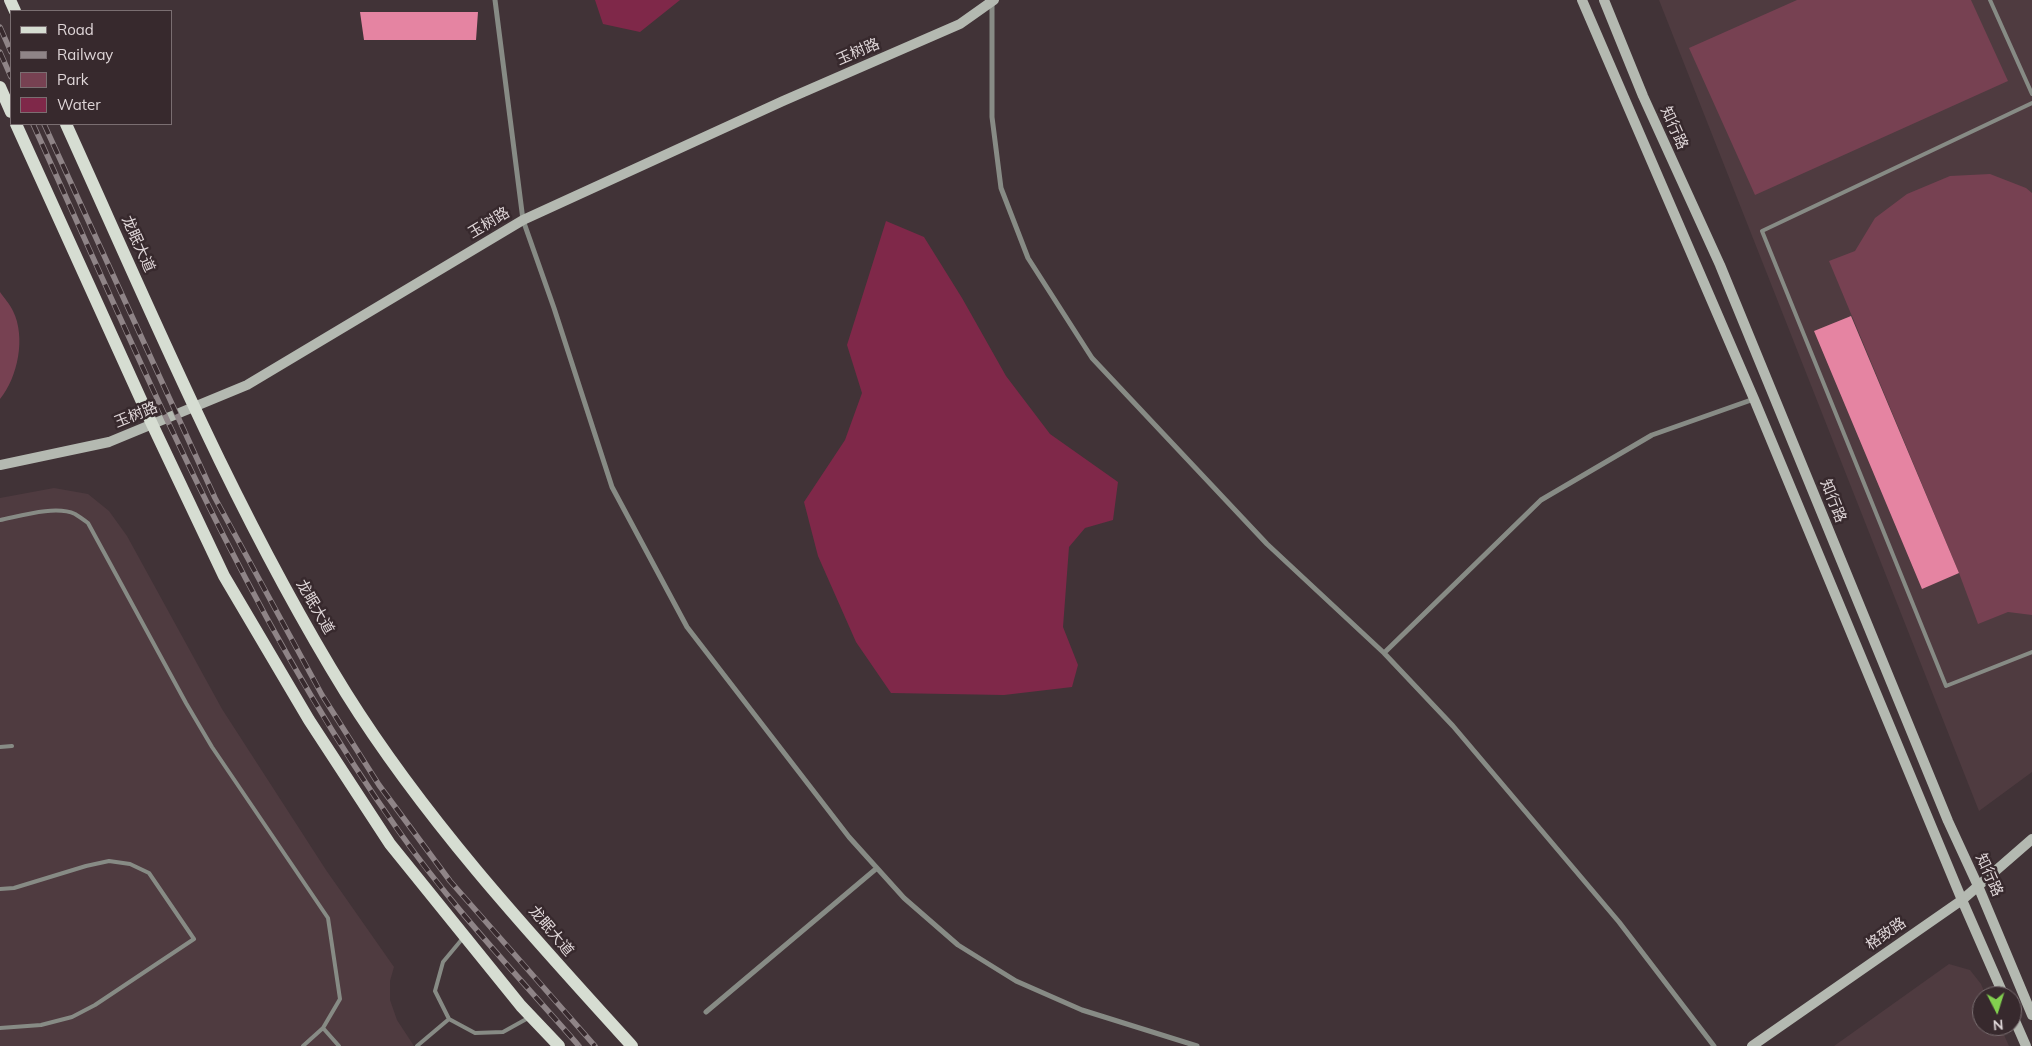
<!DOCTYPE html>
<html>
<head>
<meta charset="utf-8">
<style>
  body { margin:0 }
  #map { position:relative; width:2032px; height:1046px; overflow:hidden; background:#413337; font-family:Mulish,sans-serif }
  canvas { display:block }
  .legend { position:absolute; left:10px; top:10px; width:162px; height:115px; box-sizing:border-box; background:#37292d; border:1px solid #7a6e71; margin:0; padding:6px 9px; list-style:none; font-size:15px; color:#dfd6d8 }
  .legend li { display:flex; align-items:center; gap:10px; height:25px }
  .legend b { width:25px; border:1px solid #7a6e71 }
  .north { position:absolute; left:1972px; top:986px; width:50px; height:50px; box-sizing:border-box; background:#37292d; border:1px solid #7a6e71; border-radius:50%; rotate:175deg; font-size:14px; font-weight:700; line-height:20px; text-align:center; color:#dfd6d8 }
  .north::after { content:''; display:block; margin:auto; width:18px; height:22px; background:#82d04f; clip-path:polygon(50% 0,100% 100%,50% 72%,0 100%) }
</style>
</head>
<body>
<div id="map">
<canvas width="2032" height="1046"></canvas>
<ul class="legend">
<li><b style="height:6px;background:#d6ddd2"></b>Road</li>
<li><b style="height:6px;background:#8f8487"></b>Railway</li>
<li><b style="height:14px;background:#774152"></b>Park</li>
<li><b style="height:14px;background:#7f2849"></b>Water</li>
</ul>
<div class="north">N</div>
</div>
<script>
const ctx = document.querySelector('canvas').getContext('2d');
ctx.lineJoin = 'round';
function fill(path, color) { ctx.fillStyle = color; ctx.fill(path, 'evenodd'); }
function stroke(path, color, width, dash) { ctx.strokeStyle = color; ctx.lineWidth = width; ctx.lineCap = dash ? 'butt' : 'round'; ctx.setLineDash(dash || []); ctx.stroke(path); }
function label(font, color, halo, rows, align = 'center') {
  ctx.font = font + ' Mulish,"Noto Sans SC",sans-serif'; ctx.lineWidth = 5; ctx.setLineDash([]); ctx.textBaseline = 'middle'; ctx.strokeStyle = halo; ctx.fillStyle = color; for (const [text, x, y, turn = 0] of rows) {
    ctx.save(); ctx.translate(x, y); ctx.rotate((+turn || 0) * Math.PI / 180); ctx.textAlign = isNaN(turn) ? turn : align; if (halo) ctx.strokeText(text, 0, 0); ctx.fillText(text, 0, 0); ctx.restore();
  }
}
const built = new Path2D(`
  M1659,0h373v772l-53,39z
  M54,488l34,6 21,17 18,25 95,173 104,161 68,97 -4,14v19l7,20 17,26h-414v-548z
  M1949,964l21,6 11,14 5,12h-4v30h18l9,20h-175z`);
const green = new Path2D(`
  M1797,0h174l37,81 -253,114 -66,-147z
  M1990,174l36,14 6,5v422l-24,-3 -30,12 -19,-51 -130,-312 26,-10 20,-33 32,-24 43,-18z
  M0,292c4,6 10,12 13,19 13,26 5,66 -13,88z`);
const water = new Path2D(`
  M595,0h85l-40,32 -37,-8z
  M886,221l38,16 38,61 44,78 44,58 68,48 -5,38 -28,8 -16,19 -6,80 15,38 -6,22 -68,8 -113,-2 -35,-51 -38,-86 -14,-54 41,-62 17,-47 -15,-48z`);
const building = new Path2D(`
  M360,12h118l-2,28h-112z
  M1851,316l108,257 -37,16 -108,-258z`);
const lane = new Path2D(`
  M1990,0l42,94
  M2032,103l-270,128 184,455 86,-34
  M0,520c20,-4 56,-15 75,-6 5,3 9,6 13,9l98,180 26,44 116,171 12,81 -17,29
  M0,747l12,-1
  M0,889l14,-1 72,-22 23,-5 21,3 19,9 45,66 -99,66 -23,12 -31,8 -41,3
  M463,938l-20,24 -8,29 14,28 26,14 28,-1 27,-15
  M303,1046l20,-18 16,18
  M417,1046l32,-27`);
const street = new Path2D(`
  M495,0l28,220 31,88 58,179 75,140 162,210 55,61 54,47 58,36 66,29 115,36
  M992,0v117l9,71 27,70 64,100 175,186 117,109 69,73 166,196 95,124
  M1384,653l157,-153 111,-65 102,-36
  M706,1012l171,-144`);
const secondary = new Path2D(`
  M1582,0l172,399 208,501 42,96
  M1604,0l39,96 77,169 228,556 30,65 54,129
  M0,465l109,-23 138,-57 276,-165 260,-119 177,-77 34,-24
  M2012,1014l14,32
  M1752,1046l210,-146 70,-61`);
const primary = new Path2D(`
  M10,0l5,11
  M0,87l11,25
  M16,124l136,300 72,152 85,144 81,124 131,162 38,40
  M66,124c87,192 169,389 280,569 80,128 185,242 286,353`);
const rail = new Path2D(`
  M0,27l11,25
  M0,52l11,25
  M33,124c109,240 211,489 365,706 54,77 119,145 181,216
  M44,124l171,374 107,197 57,90 71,96 145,165`);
const streetNames = [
  ["玉树路",858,52,-23],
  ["知行路",1674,128,66],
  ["玉树路",489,223,-31],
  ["龙眠大道",138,244,66],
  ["玉树路",136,415,-22],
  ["知行路",1833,501,68],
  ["龙眠大道",315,607,60],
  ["知行路",1989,875,66],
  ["龙眠大道",551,931,50],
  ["格致路",1886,934,-35]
];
fill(built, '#4f3b40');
fill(green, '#774152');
fill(water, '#7f2849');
fill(building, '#e584a2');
stroke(lane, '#878b85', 4);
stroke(street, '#878b85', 5);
stroke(secondary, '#b4b9b1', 10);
stroke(primary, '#d6ddd2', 12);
stroke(rail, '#8f8487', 5.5);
stroke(rail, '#37292d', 4, [11]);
label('15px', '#dfd6d8', '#37292d', streetNames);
</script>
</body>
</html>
